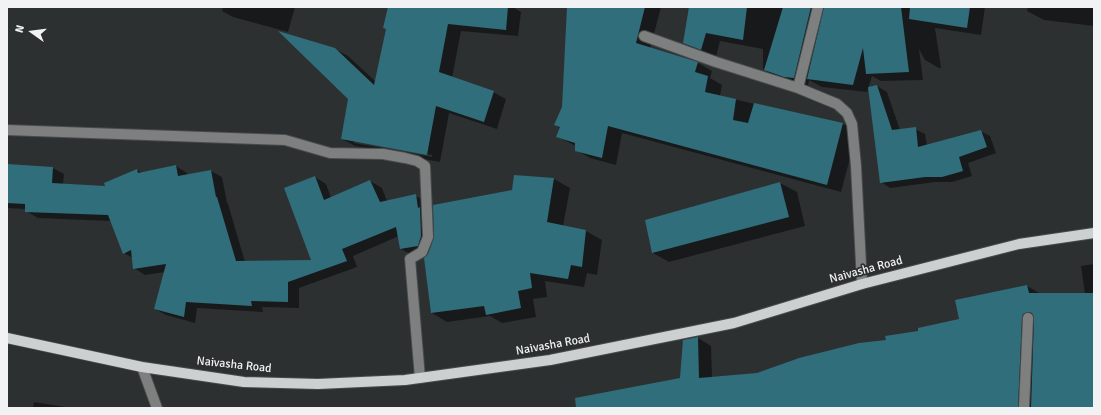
<!DOCTYPE html>
<html>
<head>
<meta charset="utf-8">
<style>
  body { margin:0 }
  #map { position:relative; width:1101px; height:415px; overflow:hidden; background:#2d3031; font-family:Signika,sans-serif }
  canvas { display:block }
  .frame { position:absolute; inset:0; border:8px solid #f0f2f3; pointer-events:none }
  .north { position:absolute; left:12px; top:12px; width:40px; height:40px; -webkit-text-stroke:3px #2d3031; paint-order:stroke; rotate:284deg; font-size:11px; font-weight:700; line-height:16px; text-align:center; color:#f0f2f3 }
  .north::after { content:''; display:block; margin:auto; width:14px; height:18px; background:#f0f2f3; clip-path:polygon(50% 0,100% 100%,50% 72%,0 100%) }
</style>
</head>
<body>
<div id="map">
<canvas width="1101" height="415"></canvas>
<div class="frame"></div>
<div class="north">N</div>
</div>
<script>
const ctx = document.querySelector('canvas').getContext('2d');
ctx.lineJoin = 'round';
function fill(path, color) { ctx.fillStyle = color; ctx.fill(path, 'evenodd'); }
function stroke(path, color, width, dash) { ctx.strokeStyle = color; ctx.lineWidth = width; ctx.lineCap = dash ? 'butt' : 'round'; ctx.setLineDash(dash || []); ctx.stroke(path); }
function label(font, color, halo, rows, align = 'center') {
  ctx.font = font + ' Signika,sans-serif'; ctx.lineWidth = 3.5; ctx.setLineDash([]); ctx.textBaseline = 'middle'; ctx.strokeStyle = halo; ctx.fillStyle = color; for (const [text, x, y, turn = 0] of rows) {
    ctx.save(); ctx.translate(x, y); ctx.rotate((+turn || 0) * Math.PI / 180); ctx.textAlign = isNaN(turn) ? turn : align; if (halo) ctx.strokeText(text, 0, 0); ctx.fillText(text, 0, 0); ctx.restore();
  }
}
const shadow = new Path2D(`
  M223,7h72l-7,25 -55,-15 -11,-6z
  M389,7h124l8,5 -3,24 -57,-5 -9,47 41,14 13,7 -9,30 -48,-16 -9,49 -85,-16 -13,-7 7,-40 -14,-50 13,7 28,26 11,-53 -3,-1zM354,141l78,14v2l-78,-14z
  M566,7h95l-11,42 48,14 14,8 -2,7 12,7 -2,11 123,28 14,8 -16,60 -219,-59 -6,32 -26,-7 -14,-8v-4l-18,-9 3,-9 -6,-3 8,-18 5,-99z
  M690,7h295l-4,28 -46,-7 6,40h-2l-14,-8 -6,-11 4,31 -42,1 -9,-5 -5,16 -45,-5 -13,-7 -1,5 -9,-1 -22,-7 -14,-8v-20l-43,-8 -4,16 -18,-6 -14,-8z
  M1028,7h66v19l-50,-6 -17,-9z
  M877,86l10,6 13,38 15,-1 10,5 2,12 53,-15 10,5 6,17 -28,10 4,13 -20,6h-17l-45,6 -9,-6z
  M7,165l46,3 11,6 -1,11 43,2 31,-17 5,3 34,-7 11,7v2l24,-4 11,6 5,26 1,1 17,58 67,-1 3,-84 11,7 5,14 39,-17 12,7 5,13 29,-5 11,6 4,13 1,30 81,-54 2,-15 39,3 16,9 -7,38 23,5 16,9 -5,35 -10,-2 -3,14 -39,-6 2,16 -14,2 3,18 -34,6 -12,-7 -43,6 -15,-9 -2,-62 -18,4 -11,-6 -2,-13 -46,20 4,11 -58,21v20l-37,-1 1,5 -66,-4 -2,15 -29,-8 -11,-6 10,-37 -20,3 -11,-7 -1,-10 -9,-5 -13,-32 -73,-3 -12,-7v-2l-19,-1z
  M780,183l17,9 8,34 -136,36 -16,-9 -7,-32z
  M1094,264v144h-512l99,-29 17,-41 13,8 1,32 46,-4 129,-33 73,-21 67,-34 14,8h44l-4,-28z
  M34,402l38,6h-39z`);
const building = new Path2D(`
  M388,7h120l-2,23 -58,-6 -9,48 55,19 -10,31 -48,-16 -9,49 -86,-16 7,-40 -70,-68 57,17 39,37 12,-56 -3,-1z
  M567,7h78l-9,36 62,19 -3,10 13,4 -3,16 31,7 -3,21 15,3 6,-20 89,20 -16,62 -219,-59 -6,32 -27,-7v-8l-19,-6 4,-10 -6,-2 8,-18z
  M689,7h58l-4,33 -37,-7 -5,17 -18,-7z
  M783,7h28l-17,71 -10,-1 -20,-7z
  M824,7h77l8,65 -43,2 -3,-26 -10,37 -46,-6z
  M910,7h60l-3,21 -58,-9z
  M877,85l15,45 24,-3 2,20 63,-17 6,17 -28,10 4,14 -21,6h-17l-45,6 -12,-96z
  M7,164l46,3 -1,16 53,3 -1,-3 33,-14 1,4 38,-8 2,11 33,-6 5,27h1l19,64 75,-1 -27,-72 31,-12 9,24 46,-20 10,22 36,-8 2,14 2,-1 1,29 -3,10 -18,3 -4,-22 -54,22 5,12 -59,21v20l-37,-1 1,5 -66,-4 -2,15 -30,-8 12,-45 -33,5 -2,-19 -8,4 -15,-39 -83,-3v-8l-18,-1z
  M514,175l40,3 -7,44 39,8 -4,37 -11,-2 -3,14 -38,-6 2,15 -14,3 3,17 -35,7 -2,-9 -53,7 -7,-55 4,-4 6,-17 -1,-32 79,-15z
  M780,182l9,35 -137,36 -7,-33z
  M1027,285l2,8h65v115h-63l3,-90 -2,-5 -4,-1 -5,2 -1,4 -4,90h-442l-1,-10 105,-20 3,-38 15,-3 1,41 58,-5 42,-15 60,-15 27,-3 -1,-4 33,-5v-3l41,-9 -4,-19z`);
const minor = new Path2D(`
  M818,7l-20,81 39,16 10,9 5,11 4,42 6,118
  M644,36l72,26 82,26
  M7,130l278,10 45,13 53,1 22,4 12,3 8,5 3,71 -6,15 -12,7 10,119
  M142,367l15,41
  M1024,408l4,-90`);
const major = new Path2D(`
  M7,338l135,29 102,15 74,2 87,-4 145,-20 184,-37 128,-39 157,-40 75,-11`);
const streetNames = [
  ["Naivasha Road",866,270,-15],
  ["Naivasha Road",553,345,-10],
  ["Naivasha Road",234,365,6]
];
fill(shadow, '#0007');
fill(building, '#306e7b');
stroke(minor, '#484b4c', 12);
stroke(major, '#484b4c', 12);
stroke(minor, '#7e8080', 10);
stroke(major, '#ccd0d1', 10);
label('12px', '#f0f2f3', '#2d3031', streetNames);
</script>
</body>
</html>
